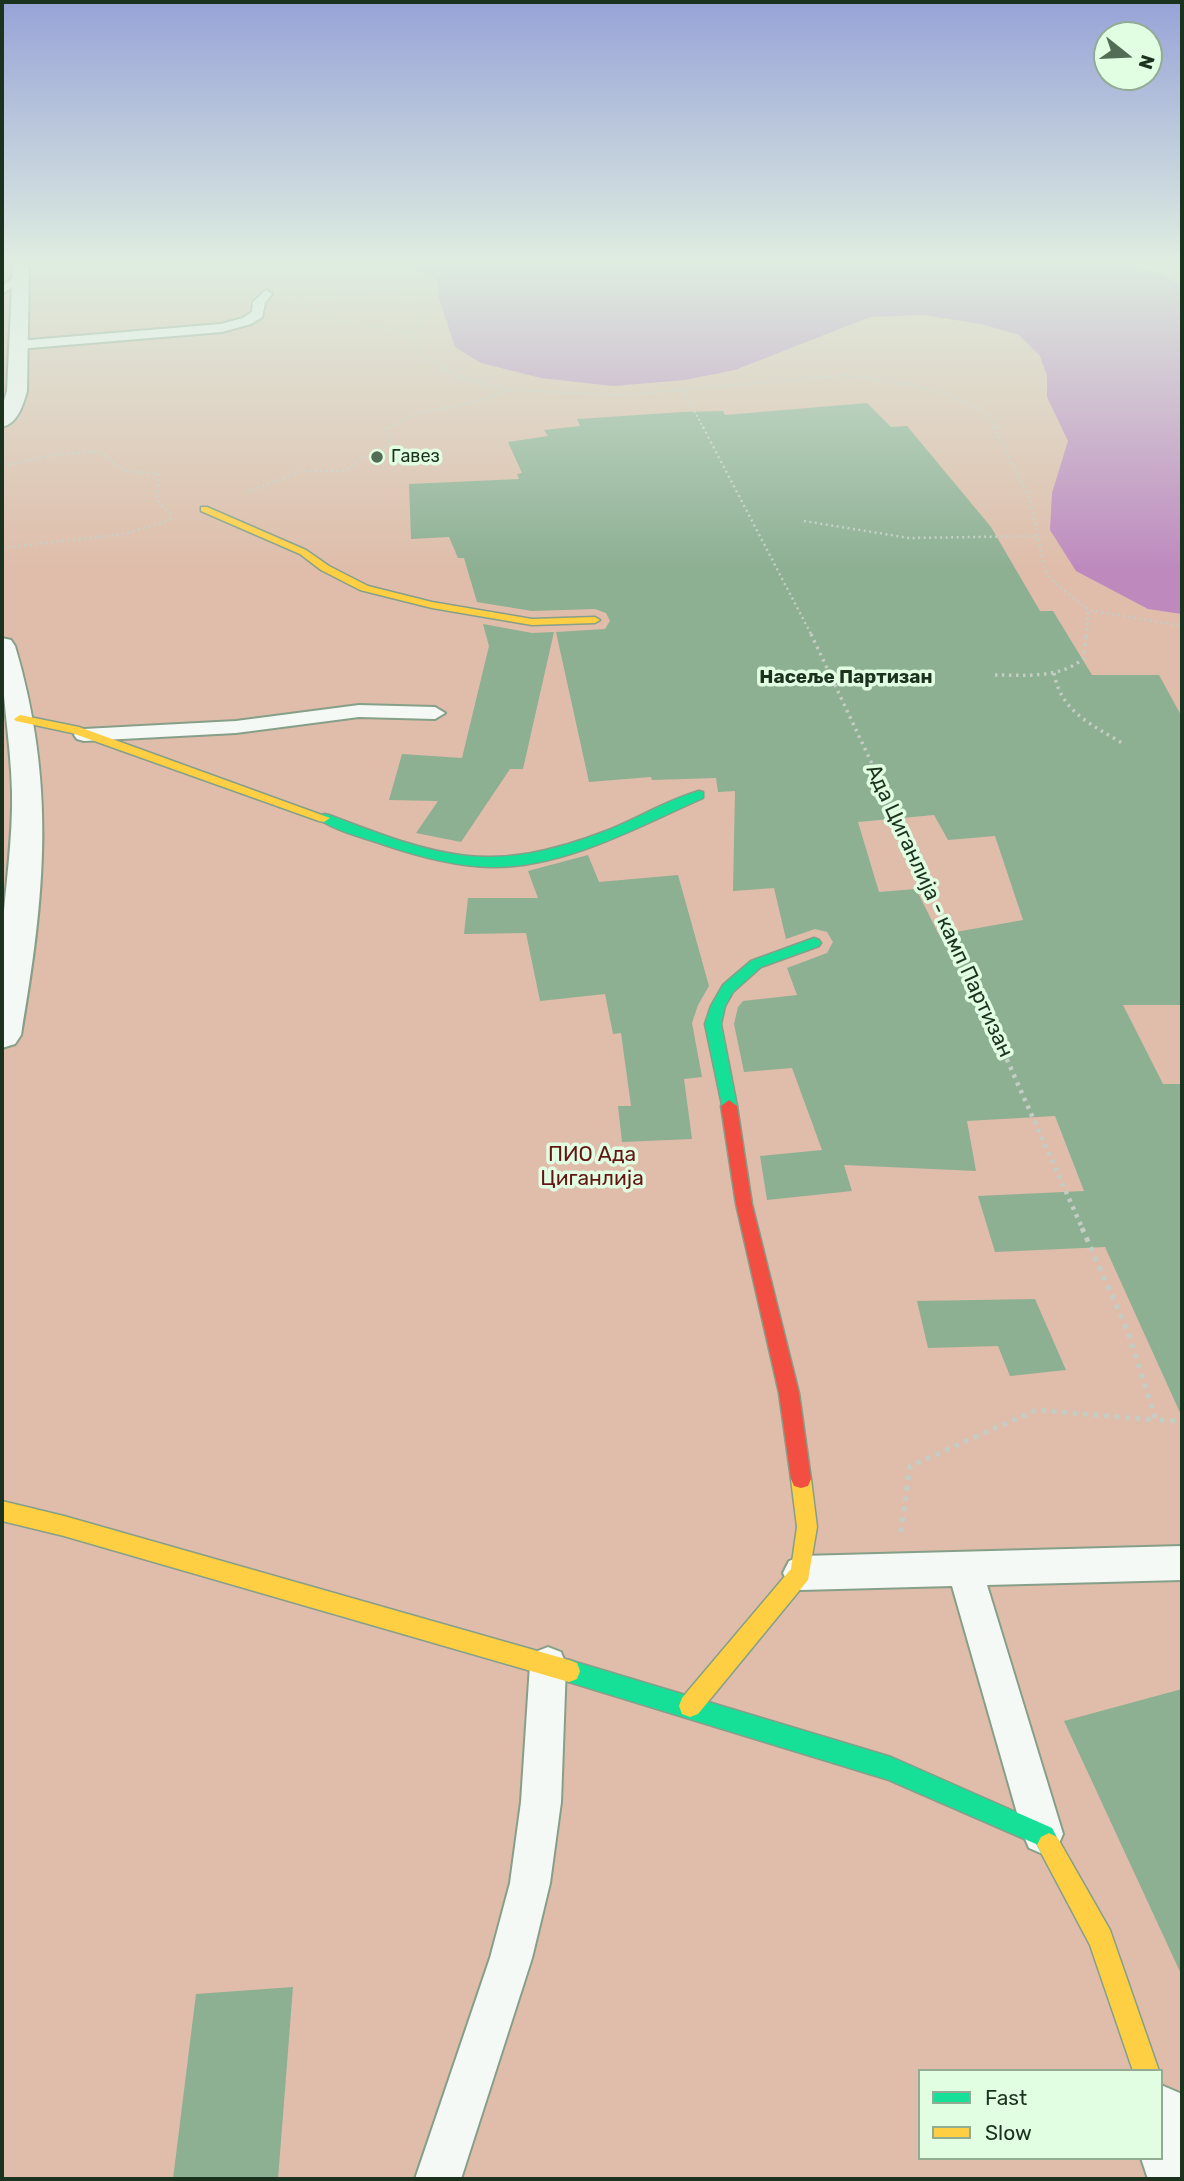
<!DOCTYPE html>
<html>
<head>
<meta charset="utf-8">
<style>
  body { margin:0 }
  #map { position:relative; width:1184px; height:2181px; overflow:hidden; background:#b8d8bc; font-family:Rubik,sans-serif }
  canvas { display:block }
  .frame { position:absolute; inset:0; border:4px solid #1b321e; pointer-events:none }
  .legend { position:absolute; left:918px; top:2069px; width:245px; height:91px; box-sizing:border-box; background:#e1fee3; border:2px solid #92ac94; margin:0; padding:9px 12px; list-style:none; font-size:21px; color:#1b321e }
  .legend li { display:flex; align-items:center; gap:14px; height:35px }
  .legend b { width:35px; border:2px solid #92ac94 }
  .north { position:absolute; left:1093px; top:21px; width:70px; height:70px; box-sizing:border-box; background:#e1fee3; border:2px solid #92ac94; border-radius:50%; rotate:108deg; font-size:19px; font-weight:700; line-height:28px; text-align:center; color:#1b321e }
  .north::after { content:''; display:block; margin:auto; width:24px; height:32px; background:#526c55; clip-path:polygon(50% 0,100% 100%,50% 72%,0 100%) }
</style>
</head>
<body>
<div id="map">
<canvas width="1184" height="2181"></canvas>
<div class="frame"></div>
<ul class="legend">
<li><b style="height:9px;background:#16e098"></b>Fast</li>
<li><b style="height:9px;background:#ffcf43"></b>Slow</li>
</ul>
<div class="north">N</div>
</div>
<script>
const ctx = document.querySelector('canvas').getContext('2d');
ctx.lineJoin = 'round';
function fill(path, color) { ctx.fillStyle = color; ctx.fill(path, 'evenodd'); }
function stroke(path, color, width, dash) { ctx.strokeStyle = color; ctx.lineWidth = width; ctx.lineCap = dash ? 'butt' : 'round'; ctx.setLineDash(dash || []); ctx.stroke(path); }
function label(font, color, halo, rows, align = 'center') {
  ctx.font = font + ' Rubik,sans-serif'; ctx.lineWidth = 7; ctx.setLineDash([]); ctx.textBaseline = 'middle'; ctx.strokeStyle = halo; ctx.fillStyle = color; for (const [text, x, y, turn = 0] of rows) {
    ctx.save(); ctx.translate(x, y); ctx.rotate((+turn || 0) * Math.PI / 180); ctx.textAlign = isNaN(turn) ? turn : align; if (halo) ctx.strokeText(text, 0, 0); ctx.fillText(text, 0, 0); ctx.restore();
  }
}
const green = new Path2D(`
  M2,264h1180v1915h-1180zM920,2071h241v87h-241z`);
const water = new Path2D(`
  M406,264h714l42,10 20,12v328l-34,-5 -72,-38 -26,-41 2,-37 16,-52 -21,-44v-21l-7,-20 -21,-21 -38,-11 -58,-9 -53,2 -135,53 -50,10 -72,6 -72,-8 -60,-15 -26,-16 -16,-49 -1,-17z`);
const building = new Path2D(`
  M867,403l24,24 16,-1 84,101 49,84h13l39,64h67l23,42v288h-59l40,79h19v333l-77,-170 -110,5 -17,-56 106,-5 -29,-75 -88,5 9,50 -132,-6 8,26 -85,9 -7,-44 62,-6 -30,-82 -48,4 -10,-48 4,-17 5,-6 54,-6 -10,-27 40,-15 6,-11 -6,-10 -12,-3 -29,10 -12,-51 -41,3 2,-100 -17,1 -2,-14 -64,2 -1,-3 -62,5 -33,-150 49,-3 5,-8 -4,-8 -11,-4 -63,2 -55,-9 -13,-44h-6l-9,-21 -38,2 -2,-55 110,-5 -2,-5 5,-1 -14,-31 40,-6 -4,-6 36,-4 -3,-7 106,-7 40,-1 2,4zM934,815l14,25 47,-4 28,84 -84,15 -23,-46 -37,3 -21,-70z
  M483,624l49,9 22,-1 -31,137h-13l-49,73 -45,-9 22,-32 -49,-1 13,-46 60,4 27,-112z
  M588,855l11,27 79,-7 31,111 -11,19 -6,18 10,54 -18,2 8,60 -70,3 -4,-36h13l-10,-73 -8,1 -8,-40 -65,7 -14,-68 -62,1 4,-36h70l-10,-27z
  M1035,1299l31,71 -56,6 -12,-30 -70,2 -11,-47z
  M1182,1689v287l-118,-255z
  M293,1987l-15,192h-105l23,-185z`);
const pathFar4 = new Path2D(`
  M150,264l66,8 18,-3
  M360,264c27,11 43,26 58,51l-4,25 9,16 39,22 48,12 112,5 225,-20 64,10 34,9 42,18 8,17
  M283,273l57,-9
  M292,299l47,23 74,10
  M297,301l103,-14
  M684,391l20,38
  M387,429l30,-16 59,-11 33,-12`);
const pathFar3 = new Path2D(`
  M703,427l109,209
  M994,427l36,73 15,70 8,11 35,29 94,16
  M2,466l57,-12 42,-2 23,19 35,3 -2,25 14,16
  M247,492l55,-21h44l13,-12 33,-16 -6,-14 4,-2
  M804,521l105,17 127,-2
  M2,548l122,-14 49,-15
  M1087,636l1,-26`);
const pathFar2 = new Path2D(`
  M811,634l124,264
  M1054,673c7,39 37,51 68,70
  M995,675c30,0 65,4 89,-17l2,-24`);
const pathFar1 = new Path2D(`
  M934,896l149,334`);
const path = new Path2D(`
  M1082,1228l45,101 29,91 26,1
  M901,1532l9,-66 126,-56 120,10`);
const lane = new Path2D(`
  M16,276l10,2 -24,16v-8z
  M266,290l6,4 -7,9 -3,14 -11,7 -29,8 -204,17 -6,-4 6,-4 203,-17 22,-6 9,-6 1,-10z
  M359,705l76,2 10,6 -10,6 -76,-2 -123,16 -152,8 -7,-2 -3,-4 3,-4 7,-2 152,-8z
  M1182,1546v34l-195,5 76,249 -6,14 -14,6 -14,-6 -6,-14 -71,-248 -151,4 -12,-5 -6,-12 6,-12 12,-5z
  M548,1647l13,5 5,13 -5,137 -11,81 -18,75 -71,221h-46l75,-221 20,-75 11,-81 9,-137 5,-13z`);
const street = new Path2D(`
  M13,264h16l-2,127c-4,14 -9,32 -25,36v-20l5,-16z
  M2,638l9,2 4,6c41,138 30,249 6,389l-6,9 -13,4c-2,-36 -2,-75 0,-112 3,-48 11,-95 10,-144 -1,-52 -12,-102 -10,-154z
  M1161,2085l21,9v85h-34l-7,-21h20z`);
const fast = new Path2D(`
  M699,791l4,1v6c-66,29 -138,70 -212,69 -38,-1 -74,-11 -109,-23 -18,-6 -52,-15 -64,-26l6,-4 5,1c110,42 161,61 277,16 31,-12 61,-31 93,-40z
  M814,938l5,2 2,3 -2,3 -58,21 -28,25 -8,14 -4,18 16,82 -2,4h-12l-18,-86 6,-18 12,-21 28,-24z
  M569,1660l322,97 161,71 9,17 -4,8 -8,4 -8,-4 -5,-9 -147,-64 -320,-98 -8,-3 -3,-8 3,-8z`);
const slow = new Path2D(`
  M201,507h6l99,43 23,16 39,20 64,16 100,17 63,-2 5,3 -5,3 -63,2 -100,-17 -72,-18 -39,-20 -21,-16 -99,-43z
  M20,715l59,12 251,91 -6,4 -5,-1 -247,-88 -56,-12 -2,-2z
  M801,1470l7,2 3,7 6,48 -9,53 -110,134 -8,3 -8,-3 -3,-8 3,-8 109,-129 6,-42 -6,-48 3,-7z
  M2,1501l62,15 505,144 8,3 3,8 -3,8 -8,3 -505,-146 -62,-15z
  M1049,1833l8,4 53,93 49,141h-26l-43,-126 -53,-100 4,-8z`);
const jam = new Path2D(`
  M729,1100l8,6 15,98 47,189 12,86 -3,7 -7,2 -7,-2 -3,-7 -12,-86 -43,-189 -15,-98z`);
const markers = [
  [377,457,7,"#526c55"]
];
const farPoinames = [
  ["Гавез",391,457]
];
const farNeighbourhoodnames = [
  ["Насеље Партизан",846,678]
];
const streetNames = [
  ["Ада Циганлија - камп Партизан",939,911,65]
];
const parkNames = [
  ["ПИО Ада",592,1155],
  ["Циганлија",592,1179]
];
fill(green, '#dfbdaa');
fill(water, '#be8abe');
fill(building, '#8daf92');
stroke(lane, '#869f89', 4);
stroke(street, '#869f89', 4);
stroke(fast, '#869f89', 3);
stroke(slow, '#869f89', 3);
stroke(jam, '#869f89', 3);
stroke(pathFar4, '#c3cdc4', 2, [2, 2.5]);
stroke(pathFar3, '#c3cdc4', 2.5, [2, 3.5]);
stroke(pathFar2, '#c3cdc4', 3.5, [2.5, 4.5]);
stroke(pathFar1, '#c3cdc4', 4.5, [3.5, 5]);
stroke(path, '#c3cdc4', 5, [4.5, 6]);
fill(lane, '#f4f9f5');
fill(street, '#f4f9f5');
fill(fast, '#16e098');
fill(slow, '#ffcf43');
fill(jam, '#f24e42');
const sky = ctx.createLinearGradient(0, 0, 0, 569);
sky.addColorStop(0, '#97a3d7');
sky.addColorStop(0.46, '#dfede1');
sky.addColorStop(1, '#dfede100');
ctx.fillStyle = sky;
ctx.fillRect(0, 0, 1184, 569);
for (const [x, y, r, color] of markers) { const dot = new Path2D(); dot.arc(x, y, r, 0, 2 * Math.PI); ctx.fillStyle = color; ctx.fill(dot); stroke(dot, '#e1fee3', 2.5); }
label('18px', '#1b321e', '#e1fee3', farPoinames, 'left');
label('bold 19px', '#1b321e', '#e1fee3', farNeighbourhoodnames);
label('21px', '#1b321e', '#e1fee3', streetNames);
label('21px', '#641512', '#e1fee3', parkNames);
</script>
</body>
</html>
